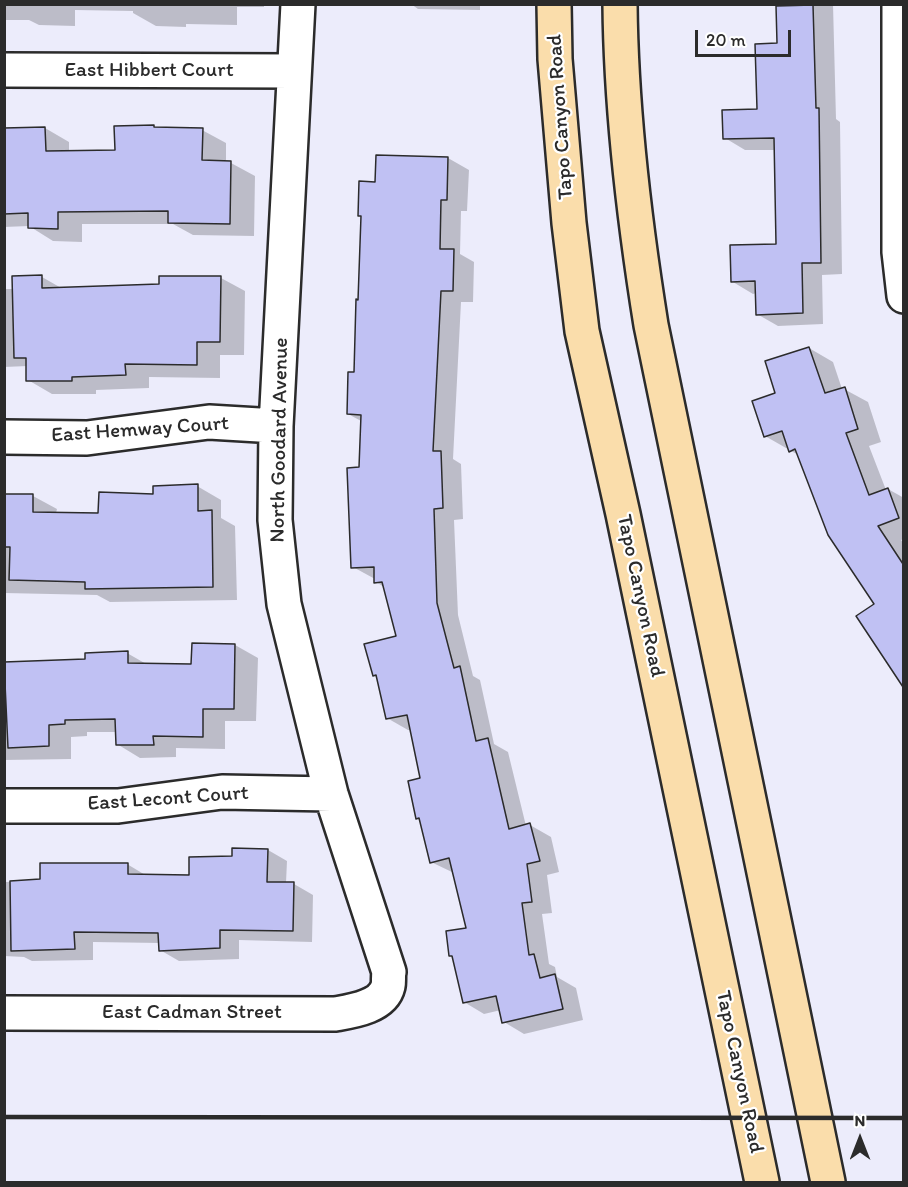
<!DOCTYPE html>
<html>
<head>
<meta charset="utf-8">
<style>
  body { margin:0 }
  #map { position:relative; width:908px; height:1187px; overflow:hidden; background:#ececfb; font-family:Itim,sans-serif }
  canvas { display:block }
  .frame { position:absolute; inset:0; border:6px solid #2b2b2b; pointer-events:none }
  .north { position:absolute; left:830px; top:1109px; width:60px; height:60px; -webkit-text-stroke:4px #fff; paint-order:stroke; rotate:0deg; font-size:16px; font-weight:700; line-height:24px; text-align:center; color:#2b2b2b }
  .north::after { content:''; display:block; margin:auto; width:21px; height:27px; background:#2b2b2b; clip-path:polygon(50% 0,100% 100%,50% 72%,0 100%) }
  .scale { position:absolute; left:695px; top:30px; width:96px; height:27px; box-sizing:border-box; border:3px solid #2b2b2b; border-top:0; padding-left:8px; font-size:18px; line-height:21px; white-space:nowrap; color:#2b2b2b; -webkit-text-stroke:4px #fff; paint-order:stroke }
</style>
</head>
<body>
<div id="map">
<canvas width="908" height="1187"></canvas>
<div class="frame"></div>
<div class="north">N</div>
<div class="scale">20 m</div>
</div>
<script>
const ctx = document.querySelector('canvas').getContext('2d');
ctx.lineJoin = 'round';
function fill(path, color) { ctx.fillStyle = color; ctx.fill(path, 'evenodd'); }
function stroke(path, color, width, dash) { ctx.strokeStyle = color; ctx.lineWidth = width; ctx.lineCap = dash ? 'butt' : 'round'; ctx.setLineDash(dash || []); ctx.stroke(path); }
function label(font, color, halo, rows, align = 'center') {
  ctx.font = font + ' Itim,sans-serif'; ctx.lineWidth = 4.5; ctx.setLineDash([]); ctx.textBaseline = 'middle'; ctx.strokeStyle = halo; ctx.fillStyle = color; for (const [text, x, y, turn = 0] of rows) {
    ctx.save(); ctx.translate(x, y); ctx.rotate((+turn || 0) * Math.PI / 180); ctx.textAlign = isNaN(turn) ? turn : align; if (halo) ctx.strokeText(text, 0, 0); ctx.fillText(text, 0, 0); ctx.restore();
  }
}
const shadow = new Path2D(`
  M4,4h260v3h-27v18l-51,-1v3l-30,-1 -23,-13v-2l-58,-1v16l-36,-1 -10,-5h-25z
  M411,4h69v6l-62,-1z
  M778,4h55l3,115 4,3 2,152 -20,1 1,49 -45,2 -21,-12v-21l-4,1 -20,-12 45,-37 -2,-95h-31l-20,-12 33,-27 21,-66z
  M153,126l4,3 45,1 24,13v19l5,1 24,13 -1,60 -61,-1 -20,-11h-91v18l-29,-1 -24,-15 -25,1v-99h41l24,14v10l47,-1z
  M378,156l70,2 21,12 -2,41h-6l-1,43 14,8 -1,40h-12l-8,157 8,5 2,55 -9,1 4,95 15,61 7,4 14,64 14,8 18,74 4,-1 21,12 8,35 -12,3 5,38 -10,1 7,50 6,3 2,10 19,11 7,32 -59,14 -20,-12 -3,-12 -17,4 -20,-12 -10,-44 -3,-3 17,-26 -14,-56 -23,-11 -10,-42 -3,-2 4,-39 -11,-49h-3l-21,-12 -9,-41 -4,-2 23,-38 -13,-50 -8,-5 -1,-3 -22,-12 10,-145 -15,-8 7,-40 5,-73 17,-118z
  M42,277l21,12 97,-4 61,-7 24,13 -1,64h-24v23l-71,-1v11l-53,2v4h-44l-24,-14v-14l-24,1v-78h10z
  M809,348l24,14 9,27h2l24,13 13,40 -12,4 17,44 2,-1 16,9v41l-3,1 3,4v143l-6,-8 -22,-74 -76,-149 -35,-20 12,-42z
  M197,486l24,14v18l14,8 2,74 -127,2 -13,-7 -93,-2v-98l29,1 24,13 -1,4 44,1 55,-19z
  M193,645h42l23,13 -2,63h-31v28l-49,-1v9l-36,1 -23,-14v-12h-30v4l-16,1v22l-67,1v-96l83,-3 40,-8 21,12 45,1z
  M268,850l19,11 -1,22 8,1 19,11 -1,47 -73,-2v19l-60,2 -19,-11v-7l-67,-1v18l-61,1 -8,-4 -20,-1v-74l38,-1 85,-17 20,12 44,1 43,-20z`);
const building = new Path2D(`
  M813,5l3,103h3l2,155h-19l1,50 -47,2 -1,-34 -24,1 -1,-37 46,-1 -2,-106 -51,1 -1,-29 35,-1 -2,-65 22,-1 -1,-37z
  M154,125v2l49,1 -1,32 29,1 -1,63 -62,-1v-12l-110,1v17l-30,-1v-15l-24,1v-86l41,-1 1,24 69,-1 -1,-24z
  M376,155l72,2 -1,43h-6l-1,49h14l-1,42h-12l-8,160h8l2,57 -9,1 3,94 17,65 6,-2 16,75 12,-3 21,91 21,-6 10,38 -13,3 5,38 -10,1 7,52 5,-1 6,24 15,-4 8,35 -61,14 -6,-27 -33,7 -11,-47h-3l-3,-25 20,-3 -17,-70 -19,5 -11,-45 -3,1 -8,-38 12,-3 -13,-63 -21,4 -10,-44 -3,1 -9,-32 32,-8 -14,-54 -8,1v-16l-23,1 -4,-100 12,-1 2,-52 -14,-1 1,-42h6l2,-73 2,1 3,-84h-3l1,-35 16,1z
  M42,275v13l117,-4v-8h62l-1,66h-23v23l-72,-1 1,11 -54,2v4h-46v-23h-12l-2,-82z
  M809,347l16,46 20,-6 13,42 -12,4 23,62 19,-7 11,30 -21,8 25,38v123l-47,-71 18,-12 -46,-69 -33,-86 -6,3 -7,-21 -18,6 -12,-36 23,-8 -10,-32z
  M198,484v27l14,-1 1,77 -128,2v-7l-76,-2 1,-33h-6v-53h29v18l65,1 1,-21 54,2v-8z
  M192,643l43,1 -1,65h-31v28l-50,-1 1,9h-38l-1,-26 -50,1v4l-16,1v21l-41,2 -4,-86 81,-3v-6l43,-2v12l63,1z
  M232,848l36,1 -1,33h27l-1,49 -73,-1v18l-61,3 -1,-18 -84,-1 1,17 -64,2 -1,-70 30,-2v-16h88v11l61,1v-18l43,-1z`);
const minor = new Path2D(`
  M899,4v248l5,44
  M4,70l290,1
  M4,437l83,1 122,-16 67,4
  M4,806h114l104,-14 109,2
  M4,1013l331,1c17,-3 48,-7 53,-28 1,-4 0,-10 1,-14l-58,-178 -47,-190 -9,-84 1,-94 22,-422`);
const major = new Path2D(`
  M554,4l1,55 14,164 13,108 41,183 139,668
  M620,4c1,108 14,215 31,321l177,857`);
const rail = new Path2D(`
  M4,1117l900,1`);
const streetNames = [
  ["East Hibbert Court",149,71],
  ["Tapo Canyon Road",561,117,-94],
  ["East Hemway Court",140,430,-4],
  ["North Goodard Avenue",280,440,-89],
  ["Tapo Canyon Road",640,596,78],
  ["East Lecont Court",168,799,-4],
  ["East Cadman Street",192,1013],
  ["Tapo Canyon Road",739,1072,78]
];
fill(shadow, '#0003');
fill(building, '#c0c1f3');
stroke(building, '#2b2b2b', 1.5);
stroke(minor, '#2b2b2b', 38);
stroke(major, '#2b2b2b', 38);
stroke(minor, '#fff', 33);
stroke(major, '#faddab', 33);
stroke(rail, '#2b2b2b', 4.5);
label('21px', '#2b2b2b', '#fff', streetNames);
</script>
</body>
</html>
